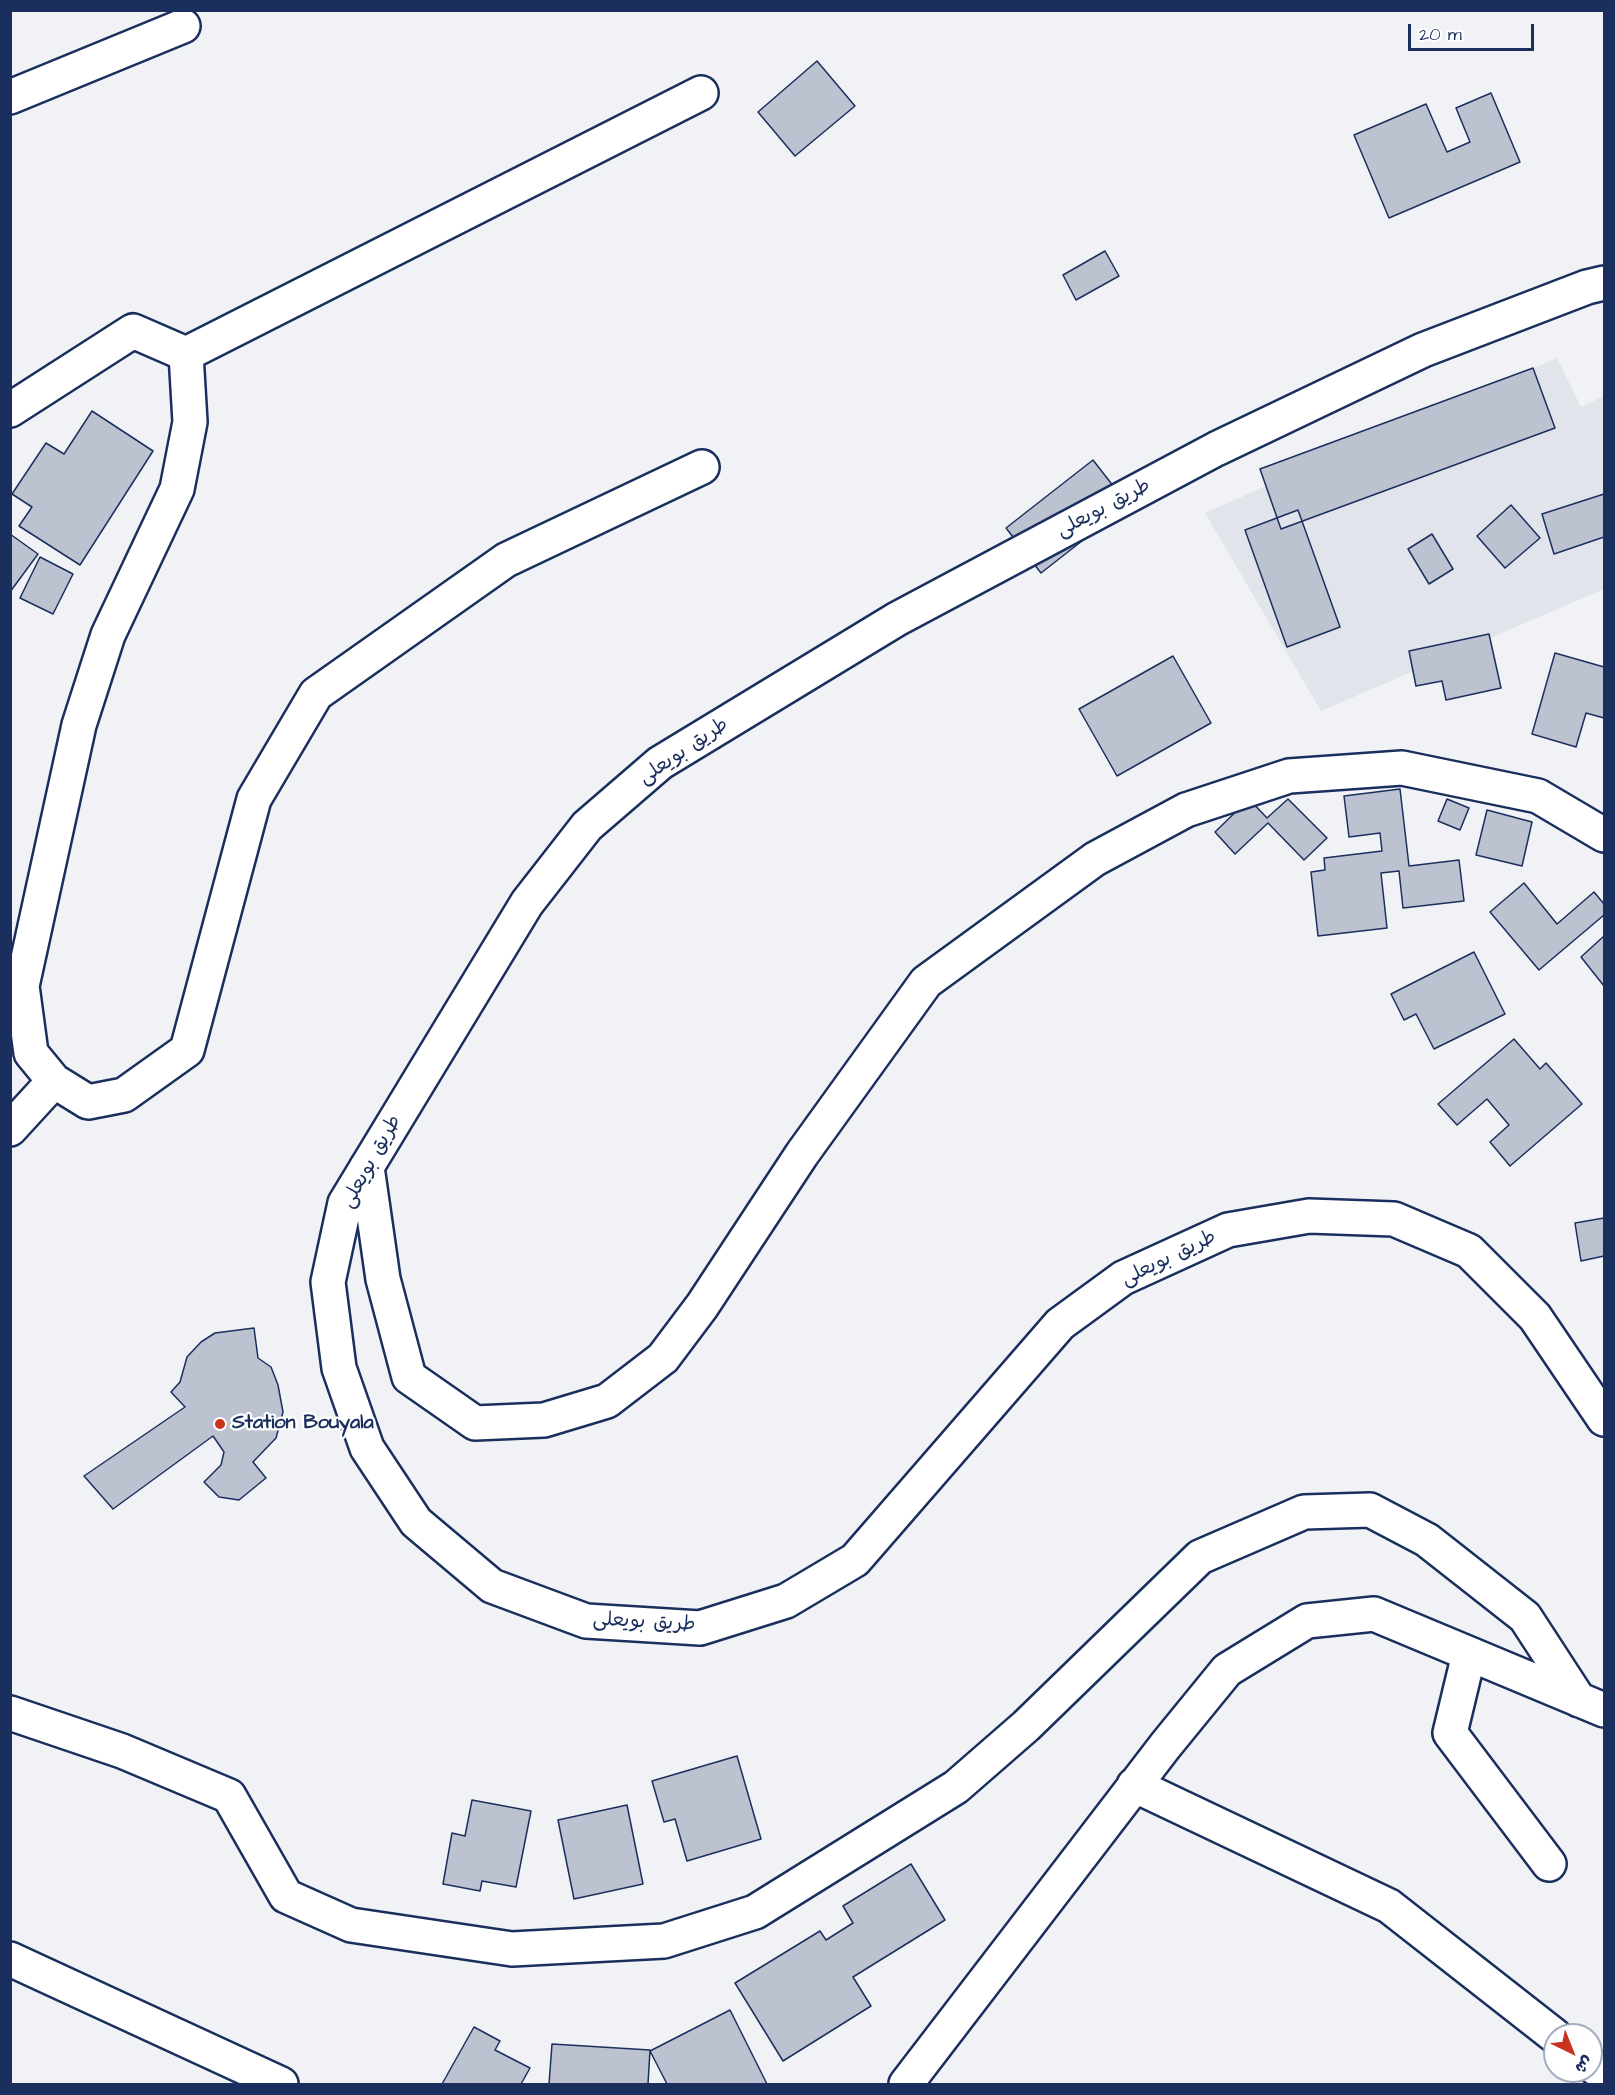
<!DOCTYPE html>
<html>
<head>
<meta charset="utf-8">
<style>
  body { margin:0 }
  #map { position:relative; width:1615px; height:2095px; overflow:hidden; background:#f1f2f5; font-family:"Architects Daughter","Playpen Sans Arabic",sans-serif }
  canvas { display:block }
  .frame { position:absolute; inset:0; border:12px solid #1b2f5e; pointer-events:none }
  .north { position:absolute; left:1543px; top:2023px; width:60px; height:60px; box-sizing:border-box; background:#fff; border:2px solid #a4acbf; border-radius:50%; rotate:137deg; font-size:16px; font-weight:700; line-height:24px; text-align:center; color:#1b2f5e }
  .north::after { content:''; display:block; margin:auto; width:21px; height:27px; background:#c8321e; clip-path:polygon(50% 0,100% 100%,50% 72%,0 100%) }
  .scale { position:absolute; left:1408px; top:24px; width:126px; height:27px; box-sizing:border-box; border:3px solid #1b2f5e; border-top:0; padding-left:8px; font-size:18px; line-height:21px; white-space:nowrap; color:#1b2f5e; -webkit-text-stroke:4px #fff; paint-order:stroke }
</style>
</head>
<body>
<div id="map">
<canvas width="1615" height="2095"></canvas>
<div class="frame"></div>
<div class="north">ش</div>
<div class="scale">20 m</div>
</div>
<script>
const ctx = document.querySelector('canvas').getContext('2d');
ctx.lineJoin = 'round';
function fill(path, color) { ctx.fillStyle = color; ctx.fill(path, 'evenodd'); }
function stroke(path, color, width, dash) { ctx.strokeStyle = color; ctx.lineWidth = width; ctx.lineCap = dash ? 'butt' : 'round'; ctx.setLineDash(dash || []); ctx.stroke(path); }
function label(font, color, halo, rows, align = 'center') {
  ctx.font = font + ' "Architects Daughter","Playpen Sans Arabic",sans-serif'; ctx.lineWidth = 4.5; ctx.setLineDash([]); ctx.textBaseline = 'middle'; ctx.strokeStyle = halo; ctx.fillStyle = color; for (const [text, x, y, turn = 0] of rows) {
    ctx.save(); ctx.translate(x, y); ctx.rotate((+turn || 0) * Math.PI / 180); ctx.textAlign = isNaN(turn) ? turn : align; if (halo) ctx.strokeText(text, 0, 0); ctx.fillText(text, 0, 0); ctx.restore();
  }
}
const built = new Path2D(`
  M1557,358l24,49 23,-11v193l-283,122 -116,-198z`);
const building = new Path2D(`
  M817,61l38,45 -60,50 -37,-44z
  M1491,93l29,69 -131,56 -35,-83 72,-31 21,48 23,-10 -14,-34z
  M1105,251l14,25 -43,24 -13,-25z
  M1533,368l22,60 -274,101 -21,-60z
  M92,411l61,40 -73,114 -61,-39 13,-19 -20,-13 34,-51 18,11z
  M1093,460l35,45 -87,68 -35,-45z
  M1604,494v43l-50,17 -12,-40z
  M1511,505l29,33 -35,30 -28,-32z
  M1298,510l42,117 -53,20 -42,-117z
  M10,534l28,20 -28,38z
  M1432,534l21,35 -24,15 -21,-35z
  M40,557l33,17 -20,40 -33,-16z
  M1489,634l12,54 -55,12 -4,-19 -26,5 -7,-35z
  M1555,653l49,14v51l-18,-5 -10,34 -44,-13z
  M1173,656l38,67 -94,53 -38,-67z
  M1400,789l9,77 50,-6 5,41 -61,7 -4,-37 -18,2 6,55 -69,8 -7,-64 14,-2 -1,-12 58,-7 -2,-18 -31,4 -5,-41z
  M1249,799l18,19 21,-19 39,39 -23,22 -36,-37 -33,31 -20,-22z
  M1447,799l22,9 -9,22 -22,-9z
  M1487,810l45,12 -10,44 -46,-11z
  M1524,883l33,41 37,-32 10,12v11l-65,55 -49,-58z
  M1604,936v50l-23,-29z
  M1474,952l31,62 -71,35 -18,-35 -12,6 -13,-26z
  M1514,1039l26,30 6,-6 36,41 -72,62 -20,-24 19,-17 -22,-26 -30,26 -19,-21z
  M1604,1218v38l-23,5 -6,-38z
  M254,1328l4,30 13,9 7,18 5,27 -7,26 -23,24 13,16 -27,22 -20,-3 -15,-15 17,-17 3,-13 -11,-16 -100,73 -29,-33 101,-69 -14,-15 9,-10 7,-25 14,-15 14,-9z
  M737,1756l24,83 -74,22 -12,-42 -11,3 -12,-41z
  M472,1800l59,11 -15,76 -34,-6 -2,10 -37,-7 9,-51 13,3z
  M627,1805l16,79 -69,15 -16,-79z
  M911,1864l34,56 -92,57 18,29 -88,55 -48,-78 85,-52 6,9 27,-17 -10,-17z
  M730,2010l37,74h-100l-17,-33z
  M474,2027l26,14 -5,9 35,18 -9,16h-79z
  M552,2044l98,6 -2,34h-99z`);
const street = new Path2D(`
  M10,97l173,-71
  M186,354l515,-261
  M10,410l123,-79 53,23 4,68 -13,67 -69,146 -29,90 -57,261 9,67 23,28 34,21 36,-7 63,-45 67,-251 62,-105 190,-134 196,-93
  M10,1129l44,-48
  M367,1167l16,112 26,98 66,46 69,-3 63,-19 56,-43 39,-52 100,-152 124,-172 169,-123 91,-49 103,-34 113,-8 136,28 66,39
  M1469,1654l-19,79 99,131
  M10,1713l112,38 107,45 57,100 65,29 161,24 152,-8 91,-29 201,-125 70,-61 174,-169 104,-45 66,-2 57,30 98,77 54,83
  M1134,1785l255,121 166,130
  M10,1959l271,125
  M1591,2065l13,9
  M906,2084l259,-338 62,-76 80,-49 67,-7 230,96`);
const secondary = new Path2D(`
  M1604,283l-17,4 -164,63 -207,99 -319,170 -237,144 -73,63 -60,77 -182,300 -17,79 11,86 28,80 49,74 76,64 94,35 114,7 86,-27 69,-41 205,-236 63,-46 105,-48 81,-14 85,3 75,32 66,66 69,102`);
const markers = [
  [220,1424,6,"#c8321e"]
];
const streetNames = [
  ["طريق بويعلى",1104,509,-28],
  ["طريق بويعلى",684,752,-34],
  ["طريق بويعلى",372,1162,-61],
  ["طريق بويعلى",1169,1259,-26],
  ["طريق بويعلى",644,1623,3]
];
const poiNames = [
  ["Station Bouyala",232,1424]
];
fill(built, '#e1e4ea');
fill(building, '#bcc2d0');
stroke(building, '#1b2f5e', 1.5);
stroke(street, '#1b2f5e', 38);
stroke(secondary, '#1b2f5e', 38);
stroke(street, '#fff', 33);
stroke(secondary, '#fff', 33);
for (const [x, y, r, color] of markers) { const dot = new Path2D(); dot.arc(x, y, r, 0, 2 * Math.PI); ctx.fillStyle = color; ctx.fill(dot); stroke(dot, '#fff', 2); }
label('20px', '#1b2f5e', '#fff', streetNames);
label('bold 20px', '#1b2f5e', '#fff', poiNames, 'left');
</script>
</body>
</html>
